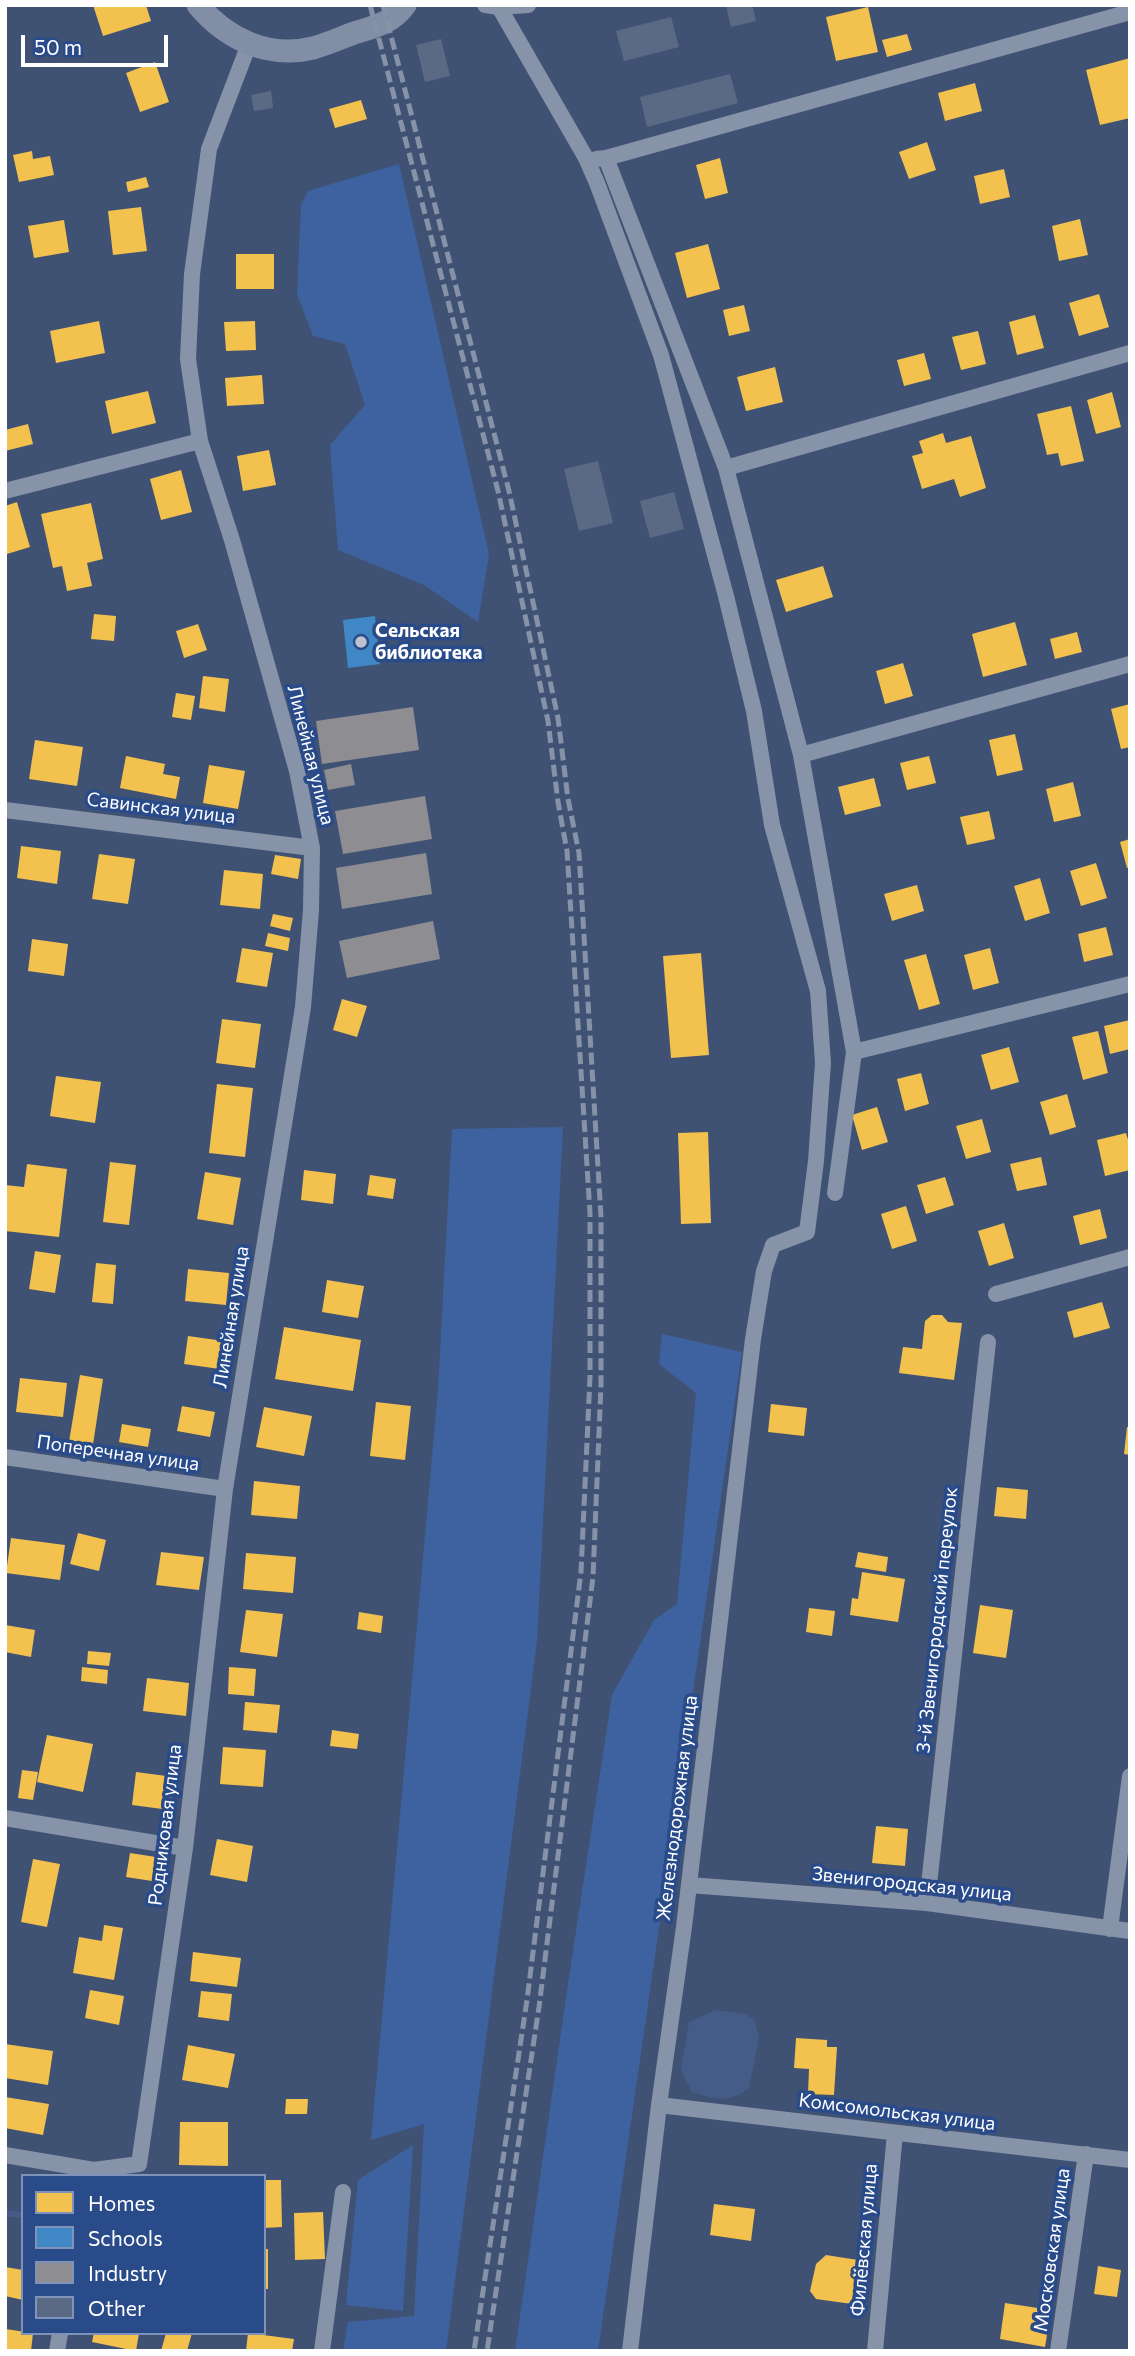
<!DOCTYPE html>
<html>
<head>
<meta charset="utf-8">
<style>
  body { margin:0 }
  #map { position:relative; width:1135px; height:2356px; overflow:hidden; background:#405274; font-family:Commissioner,sans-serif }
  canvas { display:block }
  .frame { position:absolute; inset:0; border:7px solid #fff; pointer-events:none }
  .legend { position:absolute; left:21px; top:2174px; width:245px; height:161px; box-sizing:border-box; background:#2a4b8a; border:2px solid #7f93b9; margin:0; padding:9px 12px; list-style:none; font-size:21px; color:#fff }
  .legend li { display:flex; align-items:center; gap:14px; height:35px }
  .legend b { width:35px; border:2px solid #7f93b9 }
  .scale { position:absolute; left:21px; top:35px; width:147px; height:32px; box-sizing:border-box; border:4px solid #fff; border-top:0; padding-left:9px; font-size:21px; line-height:24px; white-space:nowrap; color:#fff; -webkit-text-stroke:5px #2a4b8a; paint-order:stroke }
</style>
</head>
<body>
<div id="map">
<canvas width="1135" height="2356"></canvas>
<div class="frame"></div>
<ul class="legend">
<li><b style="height:19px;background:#f2c14e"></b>Homes</li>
<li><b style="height:19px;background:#3f88c5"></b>Schools</li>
<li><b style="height:19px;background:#8d8d92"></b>Industry</li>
<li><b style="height:19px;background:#5b6a84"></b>Other</li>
</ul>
<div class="scale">50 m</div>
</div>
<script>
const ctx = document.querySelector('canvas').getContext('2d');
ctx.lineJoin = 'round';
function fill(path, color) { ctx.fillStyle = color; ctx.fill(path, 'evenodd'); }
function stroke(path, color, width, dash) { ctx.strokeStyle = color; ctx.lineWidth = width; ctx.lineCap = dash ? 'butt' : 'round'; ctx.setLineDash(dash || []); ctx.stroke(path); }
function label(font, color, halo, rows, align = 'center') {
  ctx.font = font + ' Commissioner,sans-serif'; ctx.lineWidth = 7; ctx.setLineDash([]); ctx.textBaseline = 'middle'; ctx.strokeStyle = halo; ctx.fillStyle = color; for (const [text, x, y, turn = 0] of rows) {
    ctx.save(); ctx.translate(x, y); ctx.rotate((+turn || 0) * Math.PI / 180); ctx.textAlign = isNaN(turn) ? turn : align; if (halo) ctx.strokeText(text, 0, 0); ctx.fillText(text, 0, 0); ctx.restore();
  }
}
const green = new Path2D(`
  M399,164l90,390 -11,68 -54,-37 -86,-35 -8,-105 35,-40 -20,-61 -32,-8 -16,-42 4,-88 7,-15z
  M563,1127l-26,514 -91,710h-103l5,-29 66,-6 10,-192 -53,16 67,-750 14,-261z
  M662,1334l80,18 -144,999h-83l53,-367 44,-289 42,-75 23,-16 19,-211 -37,-29z
  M413,2145l-10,166 -57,-6 12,-125z`);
const water = new Path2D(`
  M716,2010l29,4 10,6 4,19 -10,49c-21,16 -33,11 -57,4l-11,-22 8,-48z`);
const homes = new Path2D(`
  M93,5h53l5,16 -48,15z
  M868,7l10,45 -42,9 -10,-44z
  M907,34l5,16 -25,7 -5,-17z
  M1130,58v60l-30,7 -14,-55z
  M155,62l14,40 -29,10 -14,-39z
  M975,83l7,28 -37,10 -7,-28z
  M361,100l6,19 -32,9 -6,-19z
  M927,142l9,28 -27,9 -10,-27z
  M32,151l1,8 17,-3 4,19 -35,7 -6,-27z
  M720,158l8,35 -23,6 -9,-34z
  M1004,169l6,28 -30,7 -6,-28z
  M146,177l3,10 -21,5 -2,-10z
  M141,207l6,44 -34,4 -5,-44z
  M1080,219l8,36 -29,6 -7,-35z
  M64,220l5,32 -35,6 -6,-32z
  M708,244l12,45 -33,9 -12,-45z
  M236,254h38v35h-38z
  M1099,294l10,33 -30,9 -10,-33z
  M744,305l6,26 -21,5 -6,-26z
  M1035,315l9,33 -27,7 -8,-33z
  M99,321l6,32 -49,10 -6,-32z
  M255,321l1,29 -30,1 -2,-29z
  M978,331l8,33 -25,6 -9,-33z
  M924,353l7,26 -27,7 -7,-26z
  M775,367l8,35 -37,9 -9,-34z
  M262,375l2,29 -37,2 -2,-28z
  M148,391l8,32 -44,11 -7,-33z
  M1112,392l9,35 -25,7 -9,-34z
  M1071,406l13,55 -23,5 -3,-13 -11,2 -10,-41z
  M28,424l5,20 -28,7v-21z
  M943,433l3,10 25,-7 15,52 -26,9 -6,-18 -32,10 -10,-33 11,-3 -4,-12z
  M269,450l7,35 -33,6 -6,-35z
  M181,470l11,42 -31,8 -11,-41z
  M17,502l13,45 -23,7 -2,-7v-41z
  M91,503l12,56 -16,4 5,23 -25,5 -5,-25 -9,2 -12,-54z
  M823,566l10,31 -47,15 -10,-32z
  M94,614l22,2 -2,25 -23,-2z
  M1015,622l12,43 -44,12 -11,-43z
  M198,624l9,26 -23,8 -8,-27z
  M1077,632l5,20 -27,7 -5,-20z
  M903,663l10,33 -28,8 -9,-33z
  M203,676l26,3 -4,33 -26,-4z
  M176,693l19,3 -4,24 -19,-3z
  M1130,704v43l-9,2 -10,-40z
  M1015,734l8,36 -26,6 -8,-36z
  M35,740l48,7 -6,39 -48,-7z
  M126,756l39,8 -2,10 17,3 -4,22 -56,-11z
  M929,756l7,27 -29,7 -7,-27z
  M209,765l36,6 -7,38 -35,-6z
  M874,778l7,28 -36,9 -7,-28z
  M1073,782l8,34 -27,6 -8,-33z
  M989,811l6,28 -28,6 -7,-28z
  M1130,839v28l-3,1 -7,-26z
  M21,846l40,5 -4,33 -40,-6z
  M99,854l36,5 -7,45 -36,-5z
  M275,855l26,4 -3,20 -27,-5z
  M1096,863l11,35 -26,8 -11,-35z
  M224,870l39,4 -3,35 -40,-4z
  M1040,878l10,35 -25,8 -11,-35z
  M917,885l7,26 -32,10 -8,-27z
  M273,914l20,4 -3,13 -20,-5z
  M1106,927l7,28 -29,7 -6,-28z
  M268,933l22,5 -2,13 -23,-5z
  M32,939l36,5 -4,32 -36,-5z
  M242,948l31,5 -6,34 -31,-5z
  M990,948l9,35 -26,7 -9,-35z
  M701,953l8,102 -38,3 -8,-102z
  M926,954l14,50 -21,6 -15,-50z
  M342,999l25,7 -10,31 -24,-7z
  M222,1019l39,5 -6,44 -39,-5z
  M1130,1020v29l-20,5 -6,-28z
  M1098,1031l10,42 -25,7 -11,-43z
  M1009,1047l10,35 -28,8 -10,-35z
  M921,1073l8,31 -24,7 -8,-32z
  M56,1076l45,6 -6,41 -45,-7z
  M217,1084l36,4 -8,69 -36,-4z
  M1067,1094l9,33 -26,8 -10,-33z
  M877,1107l11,35 -26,8 -10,-35z
  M982,1119l9,33 -25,7 -10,-33z
  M708,1132l3,91 -30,1 -3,-91z
  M1126,1133l4,13v24l-25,6 -8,-36z
  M1041,1157l6,28 -30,6 -7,-27z
  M110,1162l26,3 -7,60 -26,-3z
  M27,1164l40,5 -8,68 -54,-6v-46l19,2z
  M304,1170l32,4 -3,30 -32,-4z
  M205,1172l36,6 -8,47 -36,-6z
  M370,1175l26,4 -3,20 -26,-4z
  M945,1177l9,28 -28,9 -9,-29z
  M906,1206l11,35 -25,8 -11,-35z
  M1100,1209l7,29 -27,7 -7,-29z
  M1004,1223l10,35 -25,8 -11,-35z
  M35,1251l26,4 -6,38 -26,-4z
  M96,1263l20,2 -3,39 -21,-2z
  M188,1269l41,4 -3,32 -41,-4z
  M327,1280l37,6 -6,32 -36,-6z
  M1102,1302l8,26 -36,10 -7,-26z
  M932,1315h10l6,7 14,1 -8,57 -55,-7 4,-26 19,2 3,-28z
  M284,1327l77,13 -8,51 -78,-12z
  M188,1336l43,6 -4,28 -43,-6z
  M80,1375l23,4 -11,72 -24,-3z
  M20,1378l47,5 -4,34 -47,-5z
  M376,1402l35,4 -6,54 -35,-4z
  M771,1404l36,4 -3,28 -36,-4z
  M182,1406l33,6 -5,25 -33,-6z
  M264,1407l48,9 -8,40 -48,-9z
  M122,1424l29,5 -3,18 -29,-5z
  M1127,1427h3v28l-6,-1z
  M254,1481l46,5 -3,33 -46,-4z
  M997,1487l31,3 -2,29 -32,-3z
  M78,1533l28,7 -7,31 -29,-7z
  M11,1538l54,7 -5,35 -54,-7z
  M161,1552l43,5 -5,33 -43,-5z
  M858,1552l30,5 -2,15 -31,-5z
  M246,1553l50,4 -3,36 -50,-4z
  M862,1572l43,7 -7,43 -48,-7 2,-17 6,1z
  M980,1605l33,5 -7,48 -33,-5z
  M809,1608l26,3 -3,25 -26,-4z
  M246,1610l37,4 -6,43 -37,-5z
  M359,1612l24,4 -2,17 -24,-4z
  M5,1625l30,5 -4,27 -26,-5z
  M88,1651l23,2 -2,13 -22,-2z
  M82,1667l26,3 -1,14 -26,-3z
  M229,1667l27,2 -2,27 -26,-2z
  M147,1678l42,5 -3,33 -43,-5z
  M245,1702l35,3 -3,28 -34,-3z
  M332,1730l27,4 -2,15 -27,-3z
  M47,1735l46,9 -10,48 -46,-10z
  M223,1747l43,3 -3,37 -43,-3z
  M22,1770l16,2 -5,28 -15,-2z
  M136,1772l38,5 -4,33 -38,-5z
  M876,1826l32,3 -3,37 -33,-3z
  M217,1839l36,7 -6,36 -37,-7z
  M130,1853l26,4 -4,24 -26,-4z
  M33,1859l27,5 -13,63 -26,-5z
  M104,1925l19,3 -9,52 -41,-7 6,-36 23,4z
  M193,1952l48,6 -4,29 -47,-6z
  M90,1990l34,6 -5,29 -34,-7z
  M201,1991l31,3 -3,27 -31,-4z
  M796,2038l31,2v7h10l-3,48 -26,-1 1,-25 -15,-1z
  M5,2044l48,7 -5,34 -43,-7z
  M188,2045l47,9 -7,34 -46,-8z
  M5,2097l44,7 -6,31 -38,-7z
  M286,2099h22l-1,15h-22z
  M180,2122h48v44l-49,-1z
  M264,2180h17l1,47 -18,1z
  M714,2204l41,5 -4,32 -41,-6z
  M323,2212l2,47 -30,1 -1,-47z
  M264,2249h4v40h-4z
  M826,2255l32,5 -6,44 -36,-5 -6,-8 6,-27z
  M1098,2266l23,4 -4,27 -23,-3z
  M5,2267l18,3v30l-18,-4z
  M1005,2303l46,7 -6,37 -45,-8z
  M5,2329l28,4 -2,18h-26z
  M94,2333h45l-3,18 -44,-9z
  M166,2333h26l-5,18h-26z
  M248,2333l46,6 -2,12h-46z`);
const schools = new Path2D(`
  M375,616l5,48 -32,4 -5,-48z`);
const industry = new Path2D(`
  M413,707l6,43 -97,14 -6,-43z
  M351,764l4,21 -27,5 -4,-20z
  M425,796l7,43 -89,15 -8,-43z
  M426,853l6,41 -90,15 -6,-41z
  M433,921l7,38 -93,19 -8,-37z`);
const stream = new Path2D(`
  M5,2213l18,2`);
const building = new Path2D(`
  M726,5h26l4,16 -25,6z
  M671,17l8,30 -55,14 -8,-30z
  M441,39l9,37 -25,6 -9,-37z
  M730,74l8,29 -91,24 -7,-30z
  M271,91l2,17 -19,3 -3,-16z
  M598,461l15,62 -34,8 -15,-62z
  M674,492l10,37 -34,9 -10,-37z`);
const street = new Path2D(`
  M485,5l14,2 29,-2
  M499,7l87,151 11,25 64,172 65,241 28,115 18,114 46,166 5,72 -7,98 -9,71 -34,13 -9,26 -11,68 -69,588 -25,178 -29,246
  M606,158l120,310 75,287 53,297 -19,141
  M596,159l10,-1 524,-146
  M726,468l404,-115
  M5,491l195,-50
  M801,755l329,-91
  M5,810l307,38
  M854,1052l276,-68
  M996,1294l134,-37
  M5,1457l220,32
  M5,1818l180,30
  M689,1885l238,18 203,28
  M927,1903l61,-561
  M1110,1929l20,-153
  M659,2105l471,55
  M5,2155l89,15 45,-6 46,-316 40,-359 78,-482 8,-97 1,-62 -15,-77 -65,-231 -32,-99 -12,-82 4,-85 17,-125 40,-105
  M57,2351l3,-18
  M322,2351l21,-159
  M875,2351l20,-218
  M1058,2351l28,-197`);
const secondary = new Path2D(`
  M198,5c28,34 71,54 115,43 14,-4 28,-10 41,-15 20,-6 38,-10 51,-28`);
const rail = new Path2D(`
  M370,5l128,486 50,230 10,81 9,49 23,362v164l-9,195 -54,428 -53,351
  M383,5l126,486 49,227 10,81 11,54 22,364v168l-8,192 -54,430 -52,344`);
const markers = [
  [361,642,7,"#bcc2ce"]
];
const poiNames = [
  ["Сельская",375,631],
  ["библиотека",375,653]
];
const streetNames = [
  ["Линейная улица",311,755,76],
  ["Савинская улица",161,808,7],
  ["Линейная улица",231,1317,-81],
  ["Поперечная улица",118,1453,8],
  ["3-й Звенигородский переулок",937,1620,-84],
  ["Железнодорожная улица",677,1808,-83],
  ["Родниковая улица",165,1825,-83],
  ["Звенигородская улица",912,1884,6],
  ["Комсомольская улица",897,2112,7],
  ["Филёвская улица",864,2240,-85],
  ["Московская улица",1052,2250,-82]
];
fill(green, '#3e629f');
fill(water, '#455c88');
fill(homes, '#f2c14e');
fill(schools, '#3f88c5');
fill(industry, '#8d8d92');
stroke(stream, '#455c88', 6);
fill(building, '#5b6a84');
stroke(street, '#8793a9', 16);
stroke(secondary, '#828ea5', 23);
stroke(rail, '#8692a7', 5, [12, 5]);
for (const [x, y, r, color] of markers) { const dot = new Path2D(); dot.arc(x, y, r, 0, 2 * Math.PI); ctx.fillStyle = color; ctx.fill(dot); stroke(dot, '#2a4b8a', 2.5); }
label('bold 19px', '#fff', '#2a4b8a', poiNames, 'left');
label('19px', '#fff', '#2a4b8a', streetNames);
</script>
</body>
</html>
